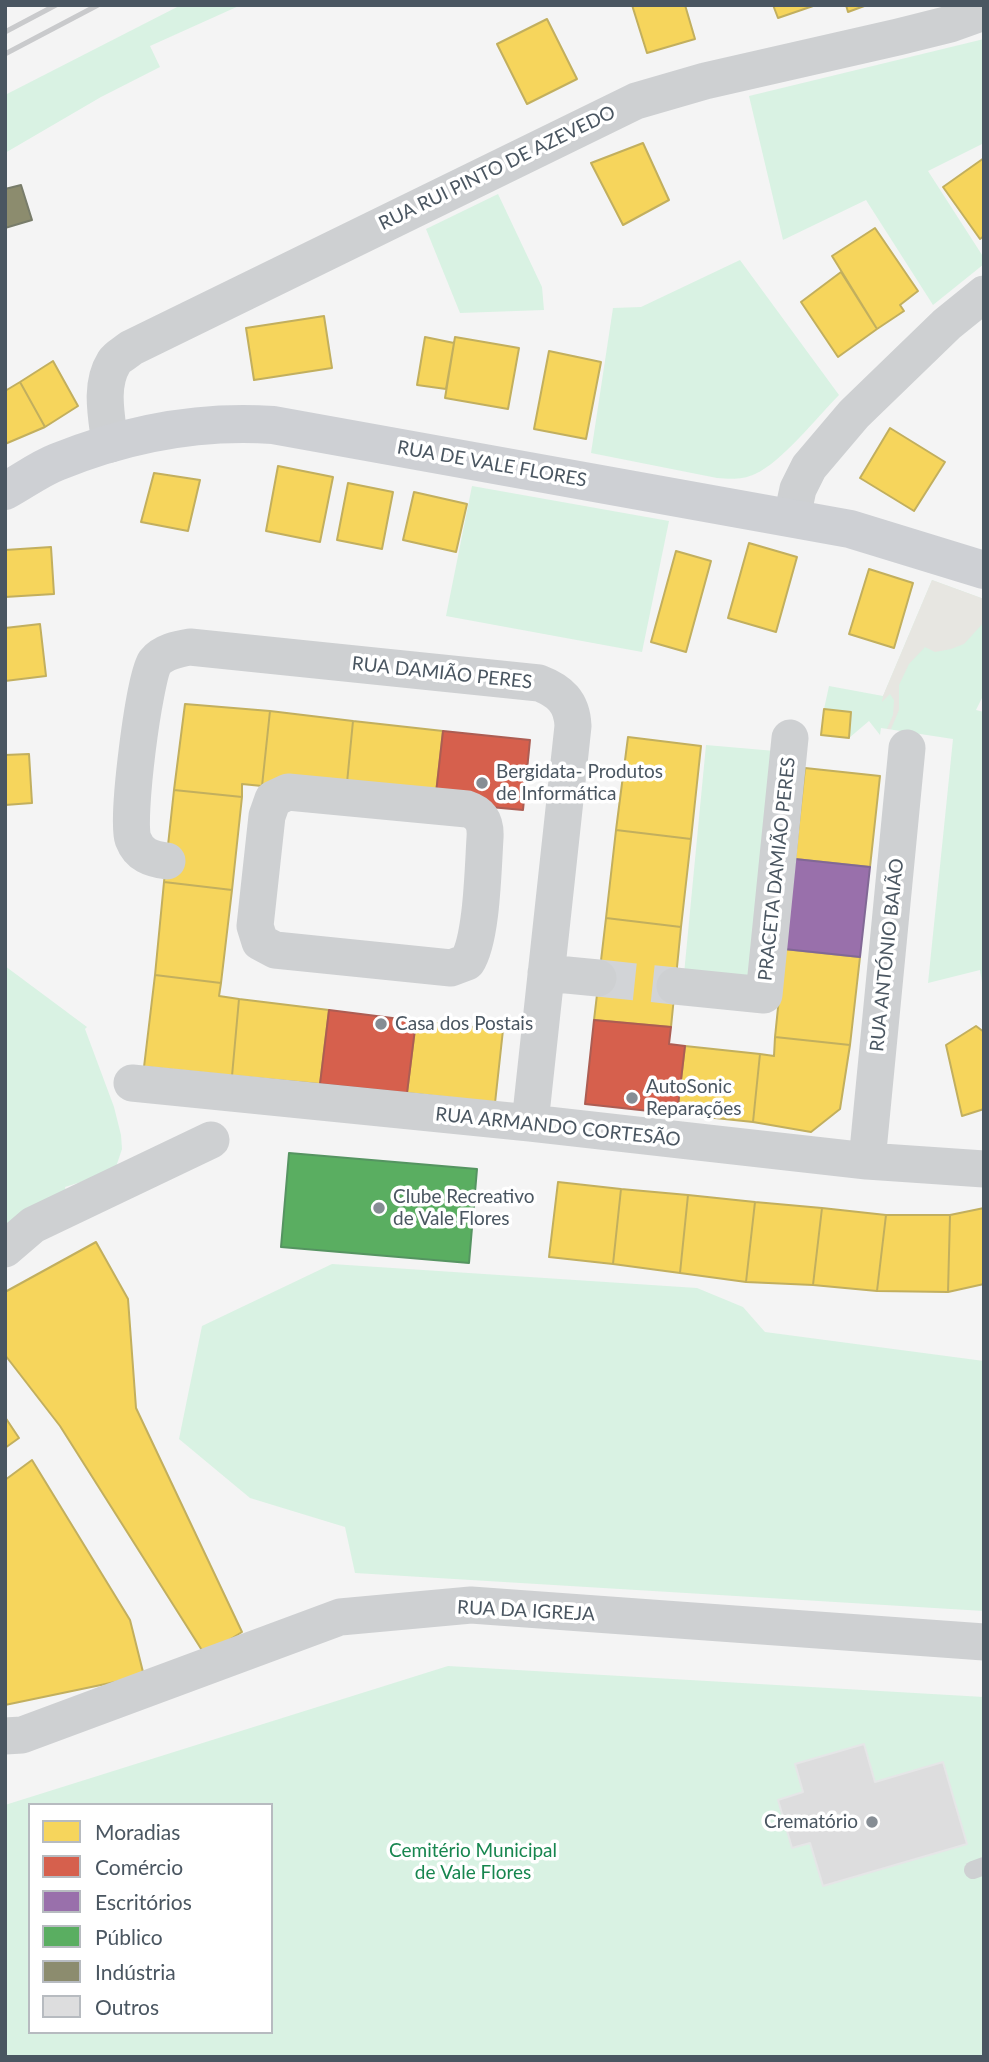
<!DOCTYPE html>
<html>
<head>
<meta charset="utf-8">
<style>
  body { margin:0 }
  #map { position:relative; width:989px; height:2062px; overflow:hidden; background:#f4f4f4; font-family:Lato,sans-serif }
  canvas { display:block }
  .frame { position:absolute; inset:0; border:7px solid #4a5661; pointer-events:none }
  .legend { position:absolute; left:28px; top:1803px; width:245px; height:231px; box-sizing:border-box; background:#fff; border:2px solid #b7bbc0; margin:0; padding:9px 12px; list-style:none; font-size:21px; color:#4a5661 }
  .legend li { display:flex; align-items:center; gap:14px; height:35px }
  .legend b { width:35px; border:2px solid #b7bbc0 }
</style>
</head>
<body>
<div id="map">
<canvas width="989" height="2062"></canvas>
<div class="frame"></div>
<ul class="legend">
<li><b style="height:19px;background:#f6d55c"></b>Moradias</li>
<li><b style="height:19px;background:#d6604d"></b>Comércio</li>
<li><b style="height:19px;background:#9970ab"></b>Escritórios</li>
<li><b style="height:19px;background:#5aae61"></b>Público</li>
<li><b style="height:19px;background:#8c8c6e"></b>Indústria</li>
<li><b style="height:19px;background:#ddddde"></b>Outros</li>
</ul>
</div>
<script>
const ctx = document.querySelector('canvas').getContext('2d');
ctx.lineJoin = 'round';
function fill(path, color) { ctx.fillStyle = color; ctx.fill(path, 'evenodd'); }
function stroke(path, color, width, dash) { ctx.strokeStyle = color; ctx.lineWidth = width; ctx.lineCap = dash ? 'butt' : 'round'; ctx.setLineDash(dash || []); ctx.stroke(path); }
function label(font, color, halo, rows, align = 'center') {
  ctx.font = font + ' Lato,sans-serif'; ctx.lineWidth = 7; ctx.setLineDash([]); ctx.textBaseline = 'middle'; ctx.strokeStyle = halo; ctx.fillStyle = color; for (const [text, x, y, turn = 0] of rows) {
    ctx.save(); ctx.translate(x, y); ctx.rotate((+turn || 0) * Math.PI / 180); ctx.textAlign = isNaN(turn) ? turn : align; if (halo) ctx.strokeText(text, 0, 0); ctx.fillText(text, 0, 0); ctx.restore();
  }
}
const green = new Path2D(`
  M181,5h60l-91,41 10,21 -59,30 -96,56v-58z
  M984,39v104l-56,28 56,87v6l-51,41 -67,-105 -83,40 -34,-144z
  M498,194l44,93 2,23 -84,3 -34,-84z
  M740,260l99,135c-22,22 -57,67 -84,79 -13,6 -24,5 -38,4l-126,-25 22,-145 28,-1z
  M472,486l197,35 -27,131 -196,-36z
  M932,580l52,19v95l-8,16 8,2v282l-4,-24 -52,13 25,-244 -72,-11 -1,7 -11,-14 -20,17 2,-26 -27,-3 5,-23 54,10z
  M706,745l69,6 -21,229 -70,-6z
  M5,966l82,61 -2,2 29,78 7,28 1,14 -6,18 -16,9 -35,11 3,10 -63,39z
  M332,1264l365,24 46,19 22,25 219,29v250l-629,-38 -10,-46 -95,-29 -71,-59 23,-113z
  M448,1666l536,31v360h-979v-252zM30,1805h241v227h-241z`);
const sand = new Path2D(`
  M932,580l52,19v23l-20,22 -13,5 -16,3 -10,-5 -16,17 -10,21v25l-8,19h-4l6,-14 1,-15 -4,-6 -8,8 1,-6z`);
const homes = new Path2D(`
  M632,5h53l10,34 -48,14z
  M773,5h43l-38,13z
  M846,5h21l-19,7z
  M547,19l30,60 -50,25 -30,-60z
  M643,143l26,57 -46,25 -32,-62z
  M984,158v78l-4,3 -37,-52z
  M875,228l43,63 -18,14 4,6 -27,18 -45,-73z
  M841,272l36,57 -39,28 -37,-55z
  M324,316l8,52 -78,12 -8,-52z
  M425,337l29,6 -8,46 -29,-4z
  M455,337l64,11 -11,61 -63,-11z
  M549,351l52,11 -15,77 -52,-10z
  M53,361l25,45 -33,21 -25,-45z
  M20,382l25,45 -40,17v-53z
  M890,428l55,34 -31,49 -54,-33z
  M278,466l55,11 -13,65 -54,-11z
  M154,473l46,7 -12,51 -47,-9z
  M348,483l45,9 -11,57 -45,-9z
  M414,492l53,12 -11,48 -53,-12z
  M749,543l48,14 -21,75 -48,-14z
  M51,547l3,47 -49,3v-47z
  M676,551l35,10 -25,91 -35,-10z
  M869,569l44,14 -19,65 -45,-14z
  M40,624l6,52 -41,5v-53z
  M185,704l85,7 -8,75 -20,-2v13l-68,-7z
  M824,709l27,3 -2,26 -28,-3z
  M270,711l83,10 -7,72 -84,-7z
  M353,721l90,10 -8,71 -89,-9z
  M628,737l73,9 -10,93 -75,-9z
  M29,754l3,49 -27,2v-50z
  M805,768l75,8 -10,91 -75,-8z
  M174,790l68,7 -10,93 -68,-8z
  M616,830l75,9 -10,88 -75,-9z
  M164,882l68,8 -11,93 -66,-8z
  M606,918l75,9 -10,100 -77,-7z
  M784,949l76,8 -10,88 -75,-8z
  M155,975l66,8 -2,13 20,3 -7,77 -88,-9z
  M239,999l90,11 -9,74 -88,-8z
  M416,1021l87,9 -8,73 -88,-10z
  M976,1026l8,6v77l-22,7 -16,-71z
  M775,1037l75,8 -10,64 -29,23 -58,-10 7,-68 14,2z
  M685,1046l75,8 -7,68 -76,-8z
  M558,1182l63,7 -8,75 -64,-7z
  M621,1189l67,6 -8,78 -67,-9z
  M688,1195l67,7 -9,80 -66,-9z
  M755,1202l67,6 -9,77 -67,-3z
  M822,1208l64,7 -9,76 -64,-6z
  M984,1208v76l-36,8 2,-77z
  M886,1215h64l-2,77 -71,-1z
  M96,1242l32,57 8,109 106,224 -37,23 -145,-229 -55,-71v-63z
  M5,1417l14,21 -14,10z
  M32,1460l98,160 14,56 -139,29v-225z`);
const shops = new Path2D(`
  M443,731l87,9 -7,70 -88,-8z
  M329,1010l87,11 -9,72 -87,-9z
  M594,1020l77,7 -2,17 16,2 -8,68 -92,-10z`);
const offices = new Path2D(`
  M795,859l75,8 -10,90 -76,-8z`);
const public = new Path2D(`
  M289,1153l188,16 -8,94 -188,-16z`);
const industry = new Path2D(`
  M21,185l11,35 -27,8v-39z`);
const building = new Path2D(`
  M864,1744l11,38 68,-20 24,82 -144,42 -13,-43 -18,5 -14,-48 25,-8 -8,-28z`);
const streetTunnel = new Path2D(`
  M598,978l77,8`);
const lane = new Path2D(`
  M973,1870l11,-4`);
const street = new Path2D(`
  M110,444c-3,-26 -11,-58 4,-82 3,-5 11,-9 17,-14l505,-247 69,-20 193,-44 52,-13 34,-12
  M792,517l6,-28 11,-22 45,-53 93,-90 37,-30
  M288,792l179,17c15,5 19,14 18,29 -2,30 -3,101 -18,124l-16,6 -176,-18 -15,-8 -5,-16 12,-110 6,-17z
  M167,861c-16,-2 -28,-6 -34,-22 -7,-18 11,-161 22,-177 8,-10 23,-13 35,-15l349,36c21,8 33,19 34,43l-43,397
  M546,973l52,5
  M675,986l89,9 26,-257
  M132,1083l398,40 337,38 117,8
  M867,1161l40,-413
  M5,1249l28,-24 178,-85
  M5,1736l17,-1 318,-118 131,-12 513,37`);
const secondary = new Path2D(`
  M5,491c17,-9 34,-22 52,-29 69,-28 142,-42 216,-37l577,104 134,41`);
const rail = new Path2D(`
  M5,32l51,-27
  M5,54l93,-49`);
const markers = [
  [482,783,7,"#868d94"],
  [381,1024,7,"#868d94"],
  [632,1098,7,"#868d94"],
  [379,1208,7,"#868d94"],
  [872,1822,7,"#868d94"]
];
const streetNames = [
  ["RUA RUI PINTO DE AZEVEDO",497,168,-26],
  ["RUA DE VALE FLORES",492,464,10],
  ["RUA DAMIÃO PERES",442,673,6],
  ["PRACETA DAMIÃO PERES",777,869,-84],
  ["RUA ANTÓNIO BAIÃO",887,955,-84],
  ["RUA ARMANDO CORTESÃO",558,1127,6],
  ["RUA DA IGREJA",526,1611,3]
];
const poiNames = [
  ["Bergidata- Produtos",496,772],
  ["de Informática",496,794],
  ["Casa dos Postais",395,1024],
  ["AutoSonic",646,1087],
  ["Reparações",646,1109],
  ["Clube Recreativo",393,1197],
  ["de Vale Flores",393,1219],
  ["Crematório",858,1822,"right"]
];
const parkNames = [
  ["Cemitério Municipal",473,1851],
  ["de Vale Flores",473,1873]
];
fill(green, '#d9f2e3');
fill(sand, '#e7e6e1');
fill(homes, '#f6d55c');
stroke(homes, '#c2af5e', 2);
fill(shops, '#d6604d');
stroke(shops, '#ac5d53', 2);
fill(offices, '#9970ab');
stroke(offices, '#816895', 2);
fill(public, '#5aae61');
stroke(public, '#559461', 2);
fill(industry, '#8c8c6e');
stroke(industry, '#787c6a', 2);
fill(building, '#ddddde');
stroke(building, '#e5e6e7', 2);
stroke(streetTunnel, '#d2d4d7', 37, [37, 18]);
stroke(lane, '#ced0d2', 18);
stroke(street, '#ced0d2', 37);
stroke(secondary, '#ced0d4', 38);
stroke(rail, '#c9cacc', 5);
for (const [x, y, r, color] of markers) { const dot = new Path2D(); dot.arc(x, y, r, 0, 2 * Math.PI); ctx.fillStyle = color; ctx.fill(dot); stroke(dot, '#fff', 2.5); }
label('19px', '#4a5661', '#fff', streetNames);
label('19px', '#4a5661', '#fff', poiNames, 'left');
label('19px', '#17864f', '#fff', parkNames);
</script>
</body>
</html>
